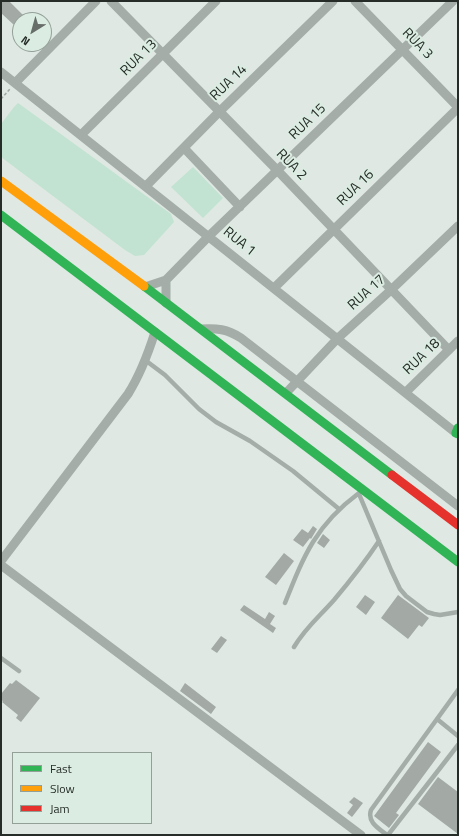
<!DOCTYPE html>
<html>
<head>
<meta charset="utf-8">
<style>
  body { margin:0 }
  #map { position:relative; width:459px; height:836px; overflow:hidden; background:#dfe8e3; font-family:"Titillium Web",sans-serif }
  canvas { display:block }
  .frame { position:absolute; inset:0; border:2px solid #262d29; pointer-events:none }
  .legend { position:absolute; left:12px; top:752px; width:140px; height:72px; box-sizing:border-box; background:#dbece2; border:1px solid #93a098; margin:0; padding:5px 7px; list-style:none; font-size:12px; color:#262d29 }
  .legend li { display:flex; align-items:center; gap:8px; height:20px }
  .legend b { width:20px; border:1px solid #93a098 }
  .north { position:absolute; left:12px; top:12px; width:40px; height:40px; box-sizing:border-box; background:#dbece2; border:1px solid #93a098; border-radius:50%; rotate:217deg; font-size:11px; font-weight:700; line-height:16px; text-align:center; color:#262d29 }
  .north::after { content:''; display:block; margin:auto; width:14px; height:18px; background:#676e6a; clip-path:polygon(50% 0,100% 100%,50% 72%,0 100%) }
</style>
</head>
<body>
<div id="map">
<canvas width="459" height="836"></canvas>
<div class="frame"></div>
<ul class="legend">
<li><b style="height:5px;background:#30b455"></b>Fast</li>
<li><b style="height:5px;background:#ff9f0a"></b>Slow</li>
<li><b style="height:5px;background:#e5322d"></b>Jam</li>
</ul>
<div class="north">N</div>
</div>
<script>
const ctx = document.querySelector('canvas').getContext('2d');
ctx.lineJoin = 'round';
function fill(path, color) { ctx.fillStyle = color; ctx.fill(path, 'evenodd'); }
function stroke(path, color, width, dash) { ctx.strokeStyle = color; ctx.lineWidth = width; ctx.lineCap = dash ? 'butt' : 'round'; ctx.setLineDash(dash || []); ctx.stroke(path); }
function label(font, color, halo, rows, align = 'center') {
  ctx.font = font + ' "Titillium Web",sans-serif'; ctx.lineWidth = 4; ctx.setLineDash([]); ctx.textBaseline = 'middle'; ctx.strokeStyle = halo; ctx.fillStyle = color; for (const [text, x, y, turn = 0] of rows) {
    ctx.save(); ctx.translate(x, y); ctx.rotate((+turn || 0) * Math.PI / 180); ctx.textAlign = isNaN(turn) ? turn : align; if (halo) ctx.strokeText(text, 0, 0); ctx.fillText(text, 0, 0); ctx.restore();
  }
}
const green = new Path2D(`
  M18,103l153,111 3,8 -30,33 -9,1 -10,-6 -124,-93v-33l13,-17z
  M193,167l30,31 -20,20 -32,-31z`);
const building = new Path2D(`
  M1,1h8l14,14 -9,10 -13,-12z
  M313,526l4,3 -6,10 -1,-1 -7,9 -10,-7 9,-11 6,4z
  M323,534l7,6 -6,8 -7,-5z
  M284,553l10,8 -18,24 -11,-8z
  M365,595l10,7 -9,13 -10,-8z
  M398,595l31,23 -7,9 -3,-2 -11,14 -27,-21z
  M244,605l21,14 4,-7 6,4 -5,8 6,4 -3,5 -33,-23z
  M221,636l6,4 -10,13 -6,-4z
  M16,680l24,18 -19,24 -5,-4 2,-3 -16,-13 1,-1 -2,-1v-6l9,-11 2,1z
  M185,683l31,24 -5,7 -31,-23z
  M428,742l13,10 -45,61 3,2 -10,13 -15,-12z
  M438,777l20,15v42l-40,-30z
  M354,797l9,6 -11,14 -5,-4 6,-8 -4,-3z`);
const path = new Path2D(`
  M1,99l9,-10`);
const lane = new Path2D(`
  M145,360l20,15 34,34 17,13 34,19 43,30 46,38
  M359,494l32,76 9,19 6,7 21,16 7,2 6,1 18,-3
  M285,603c19,-48 31,-78 74,-110
  M294,647c12,-20 25,-30 40,-47 16,-19 31,-38 45,-59
  M1,658l18,13
  M437,719l21,17
  M387,835c-9,-7 -20,-13 -16,-25l87,-120
  M388,835l70,-90`);
const street = new Path2D(`
  M111,1l167,170 171,179
  M355,1l103,106
  M1,72l455,361
  M15,83l81,-82
  M81,135l135,-134
  M184,148l56,59
  M146,186l73,-74 114,-111
  M166,280l43,-44 244,-235
  M145,287l21,-7v23
  M274,288l184,-180
  M201,329c16,-1 26,0 40,9l217,168
  M406,392l52,-51
  M286,393l52,-55 53,-48 67,-64
  M1,561l127,-167c12,-19 20,-40 27,-62
  M1,565l360,270`);
const fast = new Path2D(`
  M1,215l457,347
  M144,286l248,189
  M458,428l-2,5 2,1`);
const slow = new Path2D(`
  M1,181l143,105`);
const jam = new Path2D(`
  M392,475l66,50`);
const streetNames = [
  ["RUA 3",417,44,46],
  ["RUA 13",139,58,-45],
  ["RUA 14",229,83,-44],
  ["RUA 15",308,122,-44],
  ["RUA 2",291,165,46],
  ["RUA 16",356,188,-44],
  ["RUA 1",239,242,39],
  ["RUA 17",367,293,-42],
  ["RUA 18",422,357,-44]
];
fill(green, '#c2e3d1');
fill(building, '#a3aaa6');
stroke(path, '#9ea7a2', 1.5, [3, 2]);
stroke(lane, '#a4ada8', 4.5);
stroke(street, '#a4ada8', 9);
stroke(fast, '#30b455', 9);
stroke(slow, '#ff9f0a', 9);
stroke(jam, '#e5322d', 9);
label('14px', '#262d29', '#dbece2', streetNames);
</script>
</body>
</html>
